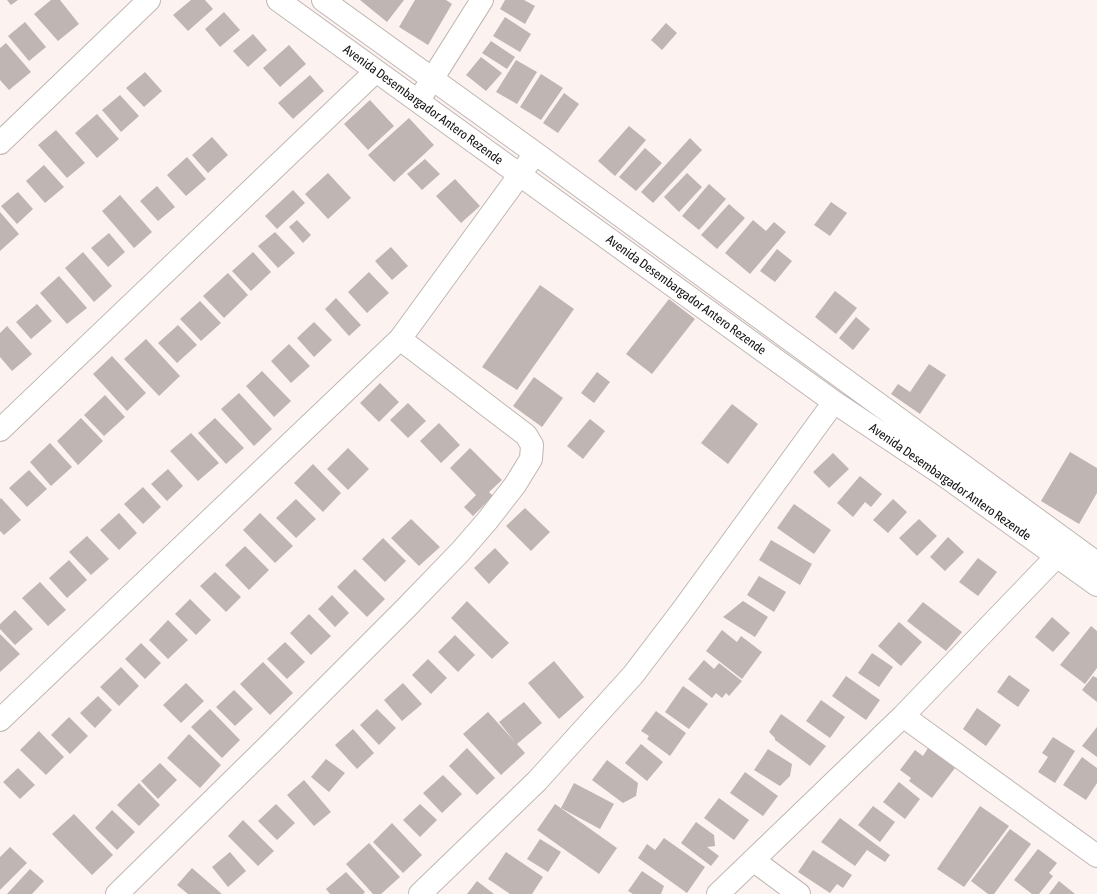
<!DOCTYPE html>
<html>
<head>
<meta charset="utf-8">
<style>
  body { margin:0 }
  canvas { display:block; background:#fcf2ef }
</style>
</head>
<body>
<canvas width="1097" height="894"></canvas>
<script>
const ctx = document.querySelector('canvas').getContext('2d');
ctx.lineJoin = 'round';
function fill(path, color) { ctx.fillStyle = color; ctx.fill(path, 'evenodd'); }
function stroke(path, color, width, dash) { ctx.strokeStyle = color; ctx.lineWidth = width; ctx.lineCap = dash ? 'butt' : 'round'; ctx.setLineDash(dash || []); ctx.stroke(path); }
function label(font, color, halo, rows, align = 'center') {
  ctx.font = font + ' "Asap Condensed",sans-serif'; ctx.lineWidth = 3.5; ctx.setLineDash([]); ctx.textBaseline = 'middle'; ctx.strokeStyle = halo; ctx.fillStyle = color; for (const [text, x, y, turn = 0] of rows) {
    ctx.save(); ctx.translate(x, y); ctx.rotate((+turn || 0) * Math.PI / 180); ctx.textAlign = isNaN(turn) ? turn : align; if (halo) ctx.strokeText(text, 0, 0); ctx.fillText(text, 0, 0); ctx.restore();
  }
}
const building = new Path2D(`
  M7,0h11l-7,5z
  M51,0h9l19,24 -21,17 -24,-27z
  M191,0h14l8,9 -25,22 -15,-16z
  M360,0h44l-17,22z
  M415,0h31l6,4 -24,41 -29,-18z
  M505,0h19l11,6 -10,18 -25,-15z
  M224,12l16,18 -20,17 -15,-18z
  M505,17l26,17 -11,18 -27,-16z
  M25,22l21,25 -17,14 -21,-25z
  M666,23l11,10 -15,17 -11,-10z
  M253,34l14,16 -19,17 -15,-16z
  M491,41l24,16 -8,12 -25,-16z
  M6,43l25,29 -22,18 -9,-10v-32z
  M289,45l17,19 -26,23 -17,-19z
  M481,57l21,16 -16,18 -20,-16z
  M516,60l21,12 -20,32 -21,-12z
  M145,72l17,19 -18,16 -18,-19z
  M541,74l22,14 -22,32 -21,-13z
  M310,75l14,16 -31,28 -15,-16z
  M564,93l15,11 -21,29 -15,-10z
  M120,95l19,21 -18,16 -19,-22z
  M370,100l24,26 -26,24 -24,-26z
  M97,114l22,25 -22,19 -22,-25z
  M409,118l25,27 -40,37 -26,-27z
  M629,126l17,14 -31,36 -17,-15z
  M56,130l29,33 -18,15 -29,-33z
  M212,137l16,18 -20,18 -16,-18z
  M690,138l12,12 -49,53 -12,-11z
  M645,148l17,15 -26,28 -17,-14z
  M187,157l19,22 -20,17 -19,-21z
  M425,159l15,15 -18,16 -15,-16z
  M44,165l20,22 -19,16 -19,-22z
  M328,173l23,25 -23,21 -23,-25z
  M687,173l15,14 -23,25 -15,-15z
  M455,179l25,27 -19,17 -25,-27z
  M709,184l17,15 -27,31 -17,-14z
  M157,186l18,21 -17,14 -18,-20z
  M293,190l12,13 -28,26 -12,-13z
  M18,192l15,17 -16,15 -16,-18z
  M120,195l32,37 -18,16 -32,-37z
  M831,202l16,11 -17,23 -16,-11z
  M729,204l16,14 -28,31 -16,-14z
  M0,212l19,22 -19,17z
  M297,220l14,15 -8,8 -14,-16z
  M753,220l13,11 8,-9 12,10 -36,42 -25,-21z
  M275,232l20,21 -17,15 -20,-22z
  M109,233l16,19 -17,15 -17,-19z
  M391,247l17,19 -16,14 -17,-19z
  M777,249l15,12 -17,21 -15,-11z
  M83,252l29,34 -18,16 -29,-34z
  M253,252l18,20 -20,19 -19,-20z
  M369,272l20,21 -22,20 -19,-21z
  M228,273l20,22 -24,23 -21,-22z
  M59,276l28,32 -20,16 -27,-31z
  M540,285l34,24 -57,81 -35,-23z
  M835,291l22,17 -21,26 -21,-17z
  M336,298l25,27 -12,11 -24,-27z
  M669,299l26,20 -43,55 -26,-20z
  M200,301l21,22 -20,18 -21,-22z
  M37,304l15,17 -21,18 -15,-17z
  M856,317l14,12 -17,21 -14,-12z
  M314,322l18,18 -18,17 -17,-19z
  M178,325l19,20 -20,18 -19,-20z
  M7,326l25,28 -20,17 -12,-14v-24z
  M146,339l34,37 -21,20 -35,-37z
  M289,344l21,22 -19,17 -20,-22z
  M112,356l34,37 -19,18 -34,-37z
  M929,364l17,11 -26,39 -29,-20 7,-10 12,8z
  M262,371l29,30 -17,16 -28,-31z
  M597,372l13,10 -16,21 -13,-10z
  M534,377l29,21 -21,29 -29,-21z
  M380,383l19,19 -20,20 -19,-19z
  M239,393l33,36 -18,17 -33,-37z
  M105,395l20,22 -21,19 -20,-21z
  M408,403l18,18 -18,17 -18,-18z
  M732,404l26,20 -30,40 -27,-21z
  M81,418l22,23 -25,24 -21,-24z
  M215,418l29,30 -18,16 -28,-31z
  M590,419l15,12 -22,28 -16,-13z
  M439,423l21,22 -19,18 -21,-22z
  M191,433l28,30 -21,18 -28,-30z
  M50,443l22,24 -21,19 -21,-24z
  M348,448l21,21 -21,21 -21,-21z
  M470,448l32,32 -13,12 4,4 -20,20 -9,-9 12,-12 -26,-27z
  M1070,452l27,16v25l-18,31 -38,-23z
  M833,453l16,16 -20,19 -16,-16z
  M313,464l28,29 -18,19 -29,-29z
  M168,469l15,17 -16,15 -16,-17z
  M29,470l18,19 -20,18 -18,-19z
  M860,476l22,18 -11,13 -6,-5 -12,15 -16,-14z
  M143,487l18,20 -18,17 -19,-20z
  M1,498l20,22 -17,15 -4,-4v-32z
  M296,499l20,20 -20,19 -20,-20z
  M893,499l14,13 -19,21 -15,-13z
  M794,504l37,26 -17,24 -37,-26z
  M525,508l25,24 -19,19 -25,-25z
  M119,513l18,20 -18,17 -19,-20z
  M260,513l33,33 -18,17 -32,-33z
  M411,519l29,28 -21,19 -28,-28z
  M919,519l18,17 -20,20 -18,-18z
  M87,536l22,23 -18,16 -22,-23z
  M948,537l16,15 -19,19 -15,-14z
  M383,538l23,23 -21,21 -23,-23z
  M771,540l41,24 -12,21 -41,-25z
  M245,546l24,24 -20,20 -24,-25z
  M495,548l14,15 -20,21 -15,-16z
  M978,558l19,14 -19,24 -19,-14z
  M69,560l18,20 -20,18 -18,-20z
  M355,569l30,30 -18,18 -30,-30z
  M215,572l26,25 -15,15 -26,-26z
  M759,576l27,16 -12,20 -27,-17z
  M40,582l26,28 -18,16 -26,-28z
  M332,595l17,18 -14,14 -17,-18z
  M190,599l21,21 -15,15 -21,-21z
  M467,601l42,42 -17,16 -41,-41z
  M743,601l25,16 -13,20 -32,-20z
  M923,602l39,30 -16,19 -39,-30z
  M15,610l18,19 -18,16 -15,-16v-5z
  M309,614l22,22 -20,19 -21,-22z
  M1052,617l18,16 -17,19 -18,-15z
  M168,620l20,20 -20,19 -19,-19z
  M899,622l23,20 -21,24 -23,-20z
  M1091,626l6,5v37l-12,16 -25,-19z
  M722,630l15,12 4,-6 21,16 -20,27 -36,-28z
  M0,634l20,20 -20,18z
  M455,635l20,20 -17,17 -20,-20z
  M285,642l20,20 -18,17 -20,-20z
  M141,643l20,20 -16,16 -20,-20z
  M872,653l21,14 -14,20 -21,-14z
  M428,659l19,19 -16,16 -19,-19z
  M704,660l10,9 5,-6 23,18 -13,15 -3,-3 -4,5 -6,-5 -4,5 -24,-19z
  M554,661l30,36 -25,22 -31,-36z
  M263,662l30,31 -23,22 -30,-31z
  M121,667l18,19 -20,20 -19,-19z
  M1009,675l21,15 -12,17 -21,-15z
  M846,676l34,24 -14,20 -34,-24z
  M1093,676l4,2v24l-15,-12z
  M186,683l18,18 -23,22 -18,-18z
  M403,683l19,21 -20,17 -18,-21z
  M683,686l25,18 -19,25 -24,-17z
  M234,690l19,19 -18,17 -19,-19z
  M98,696l14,14 -17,18 -15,-15z
  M821,700l24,17 -15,21 -24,-17z
  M524,702l18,21 -25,21 8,9 -24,22 -38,-41 25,-22 27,30 -16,-20z
  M977,708l24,17 -15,21 -23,-17z
  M210,709l30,31 -18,18 -31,-31z
  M377,709l19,19 -17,17 -19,-20z
  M656,711l30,22 -16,23 -23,-17 2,-3 -8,-5z
  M781,714l45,32 -16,20 -35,-26v-2l-6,-6z
  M69,717l19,19 -18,18 -19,-19z
  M1097,727v30l-15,-11z
  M353,729l21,24 -17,16 -22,-24z
  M39,731l25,26 -18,18 -26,-25z
  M189,734l32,31 -21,23 -33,-30z
  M1053,737l22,14 -20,32 -17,-11 10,-15 -6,-4z
  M641,744l22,18 -16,19 -22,-18z
  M467,748l28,30 -18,17 -28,-29z
  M928,748l27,20 -23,30 -23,-17 2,-3 -11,-8 15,-20 8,6z
  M768,749l24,15 -2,12 -10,10 -26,-16z
  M1082,757l15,11v15l-11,17 -23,-15z
  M326,759l19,14 -16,19 -18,-15z
  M607,760l31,23 -2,13 -13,7 -31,-23z
  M160,763l17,17 -19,19 -17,-18z
  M18,768l17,17 -15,14 -17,-17z
  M745,772l33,24 -15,20 -33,-23z
  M443,775l19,19 -20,19 -19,-20z
  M304,780l27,32 -17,14 -27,-31z
  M899,782l21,17 -15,20 -22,-17z
  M139,783l21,22 -21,21 -22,-21z
  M574,783l40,21 -14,25 -39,-21z
  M719,798l30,22 -15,20 -30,-22z
  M276,804l19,19 -18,17 -19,-19z
  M420,804l17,16 -17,17 -17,-17z
  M555,804l62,44 -18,26 -62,-44z
  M873,806l22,16 -15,20 -22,-17z
  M980,806l29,20 -45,61 -27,-18z
  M112,810l23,22 -18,18 -22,-22z
  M74,814l39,41 -21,20 -40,-41z
  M840,818l50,37 -5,7 -18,-12 -12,16 -34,-24z
  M243,820l31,31 -16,15 -30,-30z
  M696,822l18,13 1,11 -8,1 12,9 -8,10 -30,-23z
  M392,823l30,32 -19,18 -30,-31z
  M1010,829l21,15 -37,50h-6l-17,-13z
  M664,838l41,29 -18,26 -49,-35 9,-14 8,6z
  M540,839l21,13 -13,20 -21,-13z
  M369,843l31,34 -19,17h-8l-27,-30z
  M10,847l17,16 -27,27v-33z
  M1038,849l19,14 -8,10 4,3 -14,18h-7l-18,-14z
  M813,850l39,25 -9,13 -6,-4 -7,9 -32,-21z
  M230,852l16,19 -18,16 -16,-20z
  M506,852l37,25 -11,17h-22l-22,-15z
  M192,868l30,26h-34l-11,-9z
  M30,869l14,12 -12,13h-25z
  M642,871l22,15 -3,8h-28l-5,-3z
  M346,872l19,20 -2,2h-33l-4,-5z
  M477,881l17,13h-27z
  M1059,881l16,13h-26z`);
const minor = new Path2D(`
  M278,0l556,402 111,74 152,109
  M323,0l212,153 313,229 249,181
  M424,92l58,-92
  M0,143l149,-143
  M0,430l376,-359
  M903,716l194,140
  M0,720l400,-381 129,-177
  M753,860l46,34
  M117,894l153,-150 136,-136 55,-57 26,-30 28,-36 16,-26 1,-14 -6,-10 -126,-96
  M420,894l117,-113 96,-106 48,-63 153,-210
  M718,894l185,-178 154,-160`);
const streetNames = [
  ["Avenida Desembargador Antero Rezende",423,105,36],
  ["Avenida Desembargador Antero Rezende",686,295,36],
  ["Avenida Desembargador Antero Rezende",950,482,35]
];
fill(building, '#bfb5b2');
stroke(minor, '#bfb6b3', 24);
stroke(minor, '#fff', 22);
label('13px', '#171413', '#fff', streetNames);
</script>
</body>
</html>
